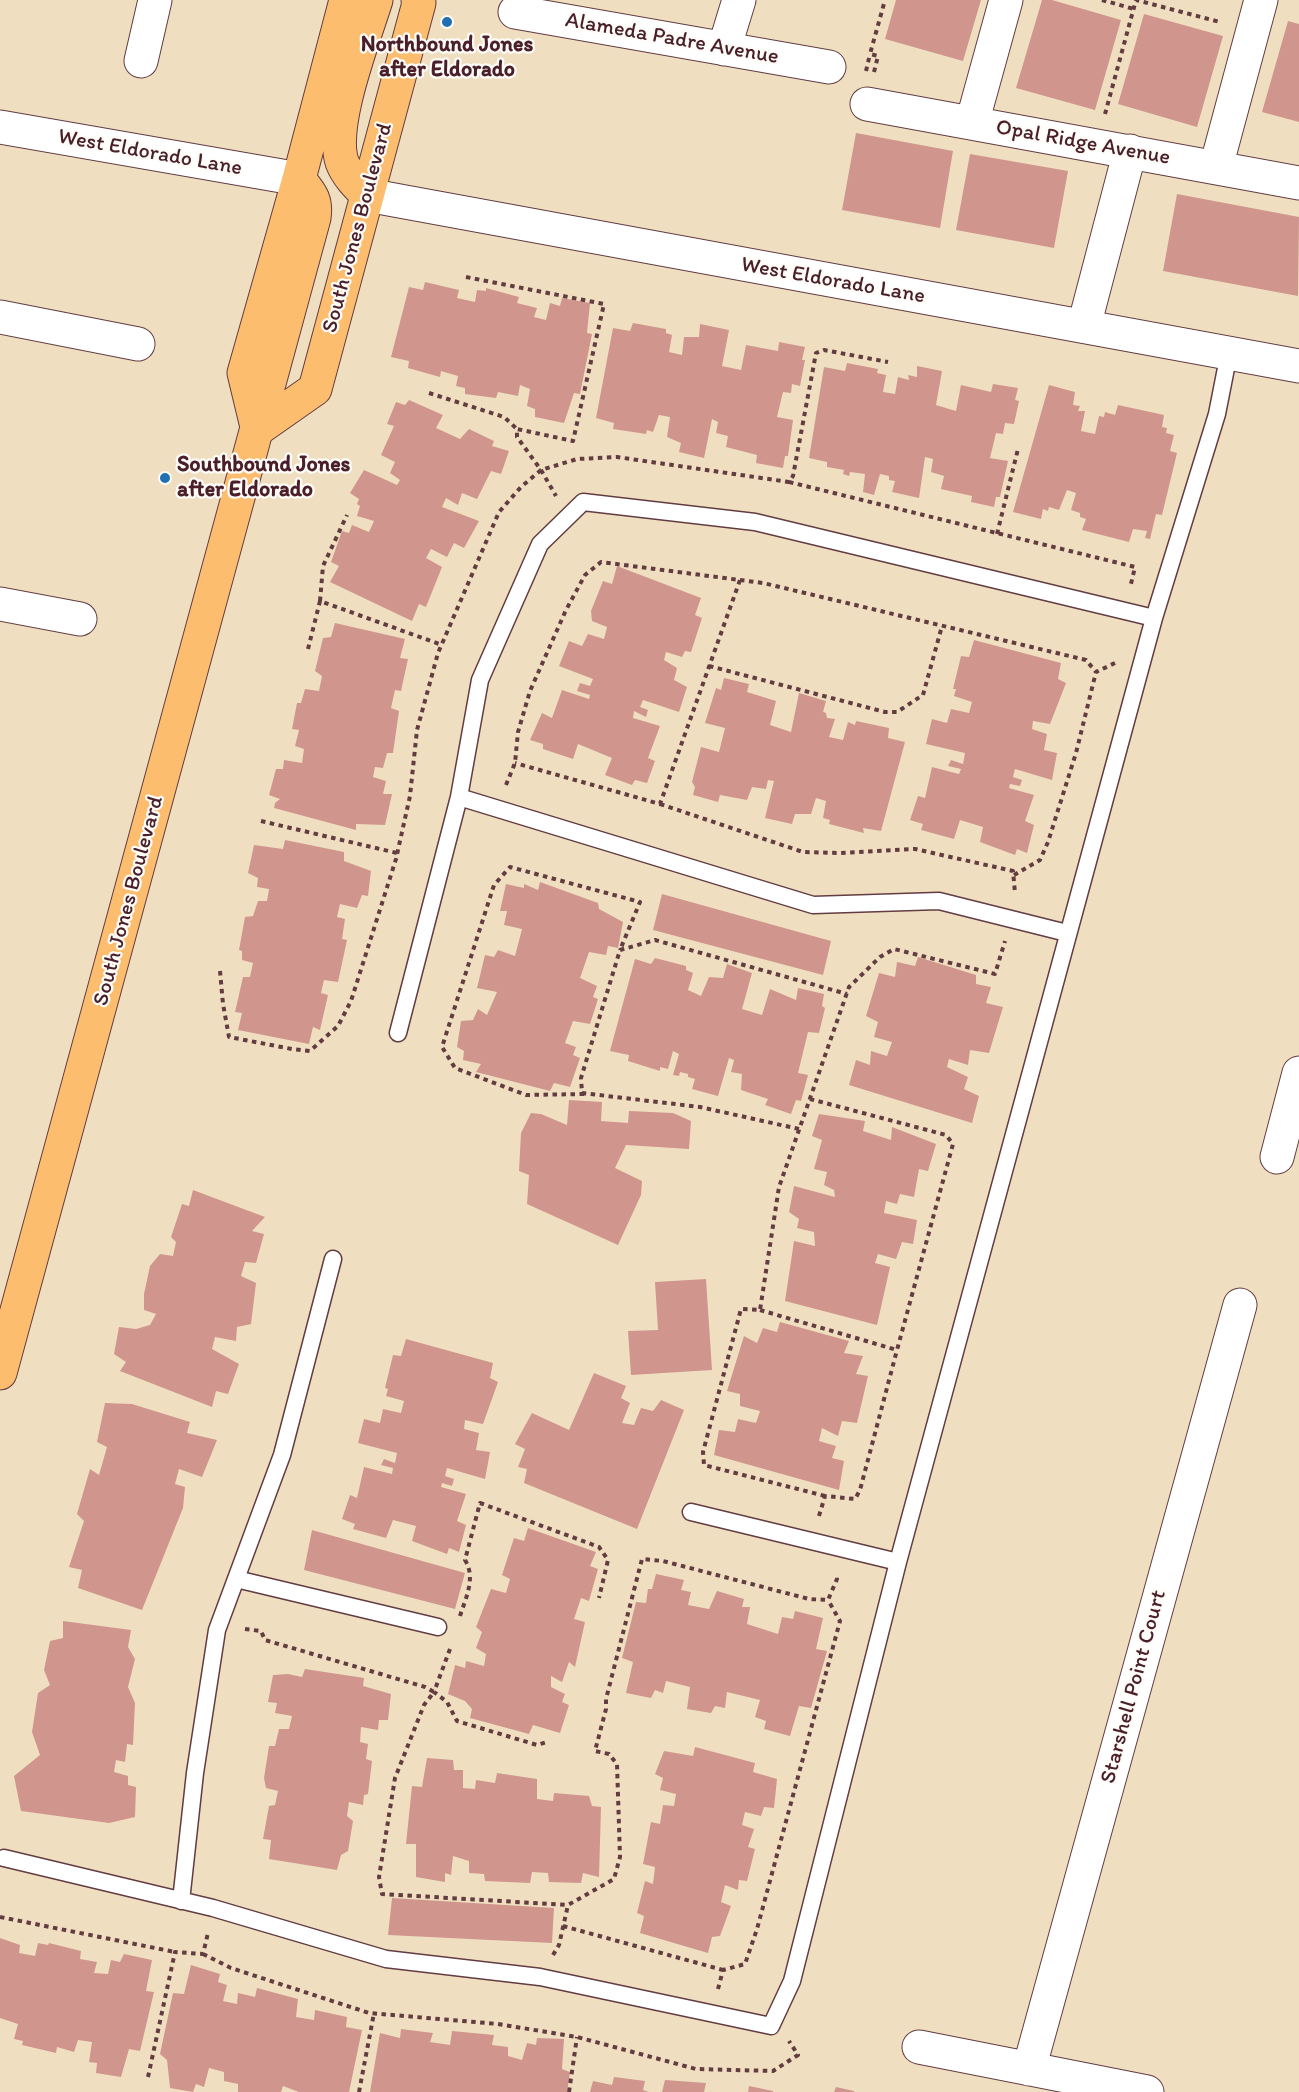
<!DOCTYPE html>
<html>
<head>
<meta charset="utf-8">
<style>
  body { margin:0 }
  canvas { display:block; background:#efdfc0 }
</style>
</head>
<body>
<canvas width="1299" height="2092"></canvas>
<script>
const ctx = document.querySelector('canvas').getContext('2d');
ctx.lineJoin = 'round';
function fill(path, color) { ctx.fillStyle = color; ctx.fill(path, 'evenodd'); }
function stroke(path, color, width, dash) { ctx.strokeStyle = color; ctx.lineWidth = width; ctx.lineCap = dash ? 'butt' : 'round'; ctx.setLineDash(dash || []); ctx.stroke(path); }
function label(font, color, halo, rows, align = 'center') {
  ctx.font = font + ' Itim,sans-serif'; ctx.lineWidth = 4.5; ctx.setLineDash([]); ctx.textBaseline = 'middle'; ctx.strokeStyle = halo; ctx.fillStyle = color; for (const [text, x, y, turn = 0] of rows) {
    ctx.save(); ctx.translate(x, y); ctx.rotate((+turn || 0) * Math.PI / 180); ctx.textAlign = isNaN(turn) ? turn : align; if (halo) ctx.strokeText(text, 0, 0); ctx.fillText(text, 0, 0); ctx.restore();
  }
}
const building = new Path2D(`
  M896,0h85l-18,61 -78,-22z
  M1042,0h10l69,20 -26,90 -79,-22z
  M1144,14l79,22 -26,91 -79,-23z
  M1288,21l11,3v98l-37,-10z
  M856,133l97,18 -13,77 -98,-18z
  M970,154l98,17 -14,77 -98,-18z
  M1177,194l122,23 -1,79 -135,-25z
  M425,282l34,8 -2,8 18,4 2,-12 9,1v-3l33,9 -2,6 20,5 -3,9 12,3 4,-17 10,3 2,-8 28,5 -3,30 5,1 -12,60 -6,-1 -10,30 -29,-6v-8l-8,-3 3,-17 -10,-4 -2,11 -20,-4 -2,6 -31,-4v-6l-9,-2 2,-10 -17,-5 -1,6 -32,-9 1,-7 -18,-4 18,-70 14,3z
  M633,323l33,6v4l6,2 -3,17 13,3 2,-18h15l1,-13 29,6 -7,36 19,4 5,-25 32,6 1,-9 26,5 -3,13h3l-5,26 -8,-2 -1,9 -8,-1 -6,25 16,3 -5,36h-3l-2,12 -27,-5 1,-8 -31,-8 2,-11 -12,-3 2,-11 -6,-3 -8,39 -25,-6 2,-9 -14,-6 3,-20 -11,-2 -6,17 -6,-2 -1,4 -33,-5 1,-6 -18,-5 17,-90 17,3z
  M847,363l31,6 -1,4 9,2 -3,17 12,2 3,-17 11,3 -1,-5 9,2v-11l25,5 -6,34 20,6 5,-26 30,7 2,-8 25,4 -3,12 4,1 -5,23 -9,-1 -2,11 -7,-1 -6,25 18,3 -8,36h-4l-2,10 -23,-5 1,-6 -31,-7 3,-13 -13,-4 2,-13 -8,-2 -6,41 -27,-6 3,-11 -6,-1v-4l-9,-2 -6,21 -11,-3 2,-18 -15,-2 -1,4 -6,-2 1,-4 -17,-3v-5l-18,-4 15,-91 21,4z
  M1049,385l26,7 -2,13 7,1 -2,5h7l-4,20 14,3 4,-18 5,1 1,-5 10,3 3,-10 46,10 -2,12 5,1 -1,5 8,2 -4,16 7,2 -15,62 -6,-1 -6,25 -5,-1 2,-7 -14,-2 -4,13 -47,-12 4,-11 -6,-2v-4l-9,-3 5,-17 -9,-3 -8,20 -10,-3 -1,4 -5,-2 -2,10 -28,-7z
  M409,400l34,15 -7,13 24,11 9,-10 25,12 -2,5 17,5 -8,23 -10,-3 -14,28 -15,-6 -4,12 -12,-7 -4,9 37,14 -15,27 -10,-5 -7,14 -16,-8 -5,9 16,9 -16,40 -7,-3 -7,17 -82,-39 9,-16 -8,-4 11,-31 7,2 3,-8 17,7 5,-11 -17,-5 3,-10 -3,-2 2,-5 -9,-6 14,-23 33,15 3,-5 -10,-7 5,-11 -14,-7 13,-29 -7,-2 9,-22 9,3z
  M617,566l84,32 -6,17 7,3 -11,34 -6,-1 -3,6 -16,-5 -2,8 13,8 -3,12 13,7 -8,25 -36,-12 -3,7 8,3 -2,7 -12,-6 -1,7 27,8 -12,32 7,3 -8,22 -12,-3 -3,5 -27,-10 7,-17 -34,-14 -5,15 -30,-10v-5l-13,-4 12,-27 10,5 10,-28 27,9 1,-4 -13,-4 3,-8 10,3 3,-7 -34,-13 10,-25 13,5 6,-12 16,5 3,-12 -15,-6 -1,-10 12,-30 9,3z
  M335,623l70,16 -5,19 8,1 -7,32 -6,-1 -4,18 8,3 -6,42h-6l-4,15 -8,-1 -2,10 13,4 -3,13h9l-7,31 -29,-1v6l-82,-22 1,-5 5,-4 -11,-4 7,-26h7l1,-9 18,3 2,-14 -9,-3 4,-16 -7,-1 5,-26h4l4,-14 14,2 3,-15 -7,-5 8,-33 8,-1z
  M974,640l87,23 -3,16 8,4 -16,41 -17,-3 -1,8 15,5 -3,16 13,3 -5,27 -37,-11 -2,8 9,3 -2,6 -10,-2 -1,4 25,7 -9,26 9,4 -7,28 -10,-4 -2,6 -35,-13 3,-15 -23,-7 -6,19 -33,-9 2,-6 -13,-4 8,-24 7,2 7,-31 27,7 2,-5 -13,-3 3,-6 12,4 2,-11 -39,-9 6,-25 15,4 4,-14 18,4 3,-11 -18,-6 2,-7h-3l8,-33 8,1z
  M724,678l25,6 -2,8 29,9 -6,24 21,7 8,-39 27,8 -3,11 3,1 1,5 8,1 -6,18 14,3 5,-18 7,3 1,-4 33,7 -1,10 17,4 -24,89 -18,-3 1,5 -35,-9 1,-4 -7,-2 3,-17 -10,-3 -5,16h-16l-3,10 -27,-6 9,-37 -6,-1 -2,9 -14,-2 -5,13 -27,-5 -2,7 -25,-7 2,-8 -3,-5 9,-35 18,5 6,-24 -20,-5 11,-35 5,2z
  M285,840l59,12v9l27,10 -3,25 -6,-1 -5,13 -17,-4 -3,13 8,2 -3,20 5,1 -9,42 -14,-2 -3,13 7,2 -8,35 -7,-3 -4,17 -71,-14 4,-17 -7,-1 8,-35h7l3,-14 -11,-3v-9l-3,-1 6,-33 8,-1 5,-15h9l2,-12 -12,-2 1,-9 -10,-5 6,-28 29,4z
  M540,882l58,21 1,6 24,13 -5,26 -10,-2 -2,9 -17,-3 -9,26 17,8 -4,11 5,2 -8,25 -17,-3 -8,22 11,4 -3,8 7,3 -10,29 -16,-4 -4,8 -74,-19 5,-8 -18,-4 1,-9 -7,-4 4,-26 12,-1 5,-11 9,6 10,-23 -20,-4 8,-33 9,2 4,-7 17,6 7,-27 -18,-4 3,-14h-7l6,-27 18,4v-4l14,6z
  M662,894l169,47 -8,34 -170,-45z
  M918,957l58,18v9l15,3 -5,16 17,4 -14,46 -19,-3 -2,15 -19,-6 -2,8 21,10 -4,12 15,7 -7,27 -123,-38 7,-25 14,5 1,-14 16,5 5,-14 -18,-5 4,-15 -12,-6 13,-43 16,4 2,-15 18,4z
  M655,958l31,8v4l7,3 -5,17 13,6 8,-19 14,1 4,-14 25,9 -10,36 20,6 8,-26 26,11 2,-12 26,6 -2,12 3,2 -6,25 -11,-1 -10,41 10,2 -7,26 -5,-1 -5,14 -26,-9 3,-6 -27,-9 1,-16 -11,-2 3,-12 -5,-2 -11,38 -26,-7 3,-10 -7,-2v-3l-8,-2 -1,4 -6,-1 6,-21 -6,-3 -5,18 -8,-2v4l-32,-10 1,-6 -19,-4 25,-92 16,5z
  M569,1100l33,2 -1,19 27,2 1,-12 44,2 18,8 -2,28 -63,-4 -11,23 27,13 -1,14 -23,50 -91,-41 2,-29 -10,-4 2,-38 10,-20 10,1 26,11z
  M819,1114l46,7 -2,10 28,9 1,-13 44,17 -8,27 -9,-2 -5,28 -14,-3 -3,10 -11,-3 -2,12 33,7 -4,24 -11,-2 -6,17 -18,-5 -3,9 15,4 -13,58 -92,-24 9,-60 21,5 -1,-14 -17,-4 2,-9 -10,-7 5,-26 41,11 -1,-7 -10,-5 3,-13 -13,-3 8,-29 -10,-4z
  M193,1190l72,27 -13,14 12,3 -8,29 -11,-1 -4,14 15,7 -5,41 -14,3 -1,14 -21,-4 -3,12 27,15 -11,30 -12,-3 -4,16 -92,-36 6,-9 -12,-8 5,-27 17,2 14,-4 6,-11 -12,-4v-16l6,-28 10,-12 13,2 3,-14 -5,-5 11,-33 7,2z
  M706,1279l6,91 -81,5 -3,-44 30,-1 -3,-48z
  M780,1322l69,19 -5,12 19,3 -7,18 12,2 -11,47 -15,-2 -4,15 -16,-8 -3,13 17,5 -4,12 12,3 -5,29 -125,-35 5,-25 16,2 3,-13 18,4 4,-12 -20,-5v-12l-13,-3 17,-55 13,7 6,-15 14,4z
  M406,1339l87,24 -3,15 8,4 -15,42 -18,-4 -1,9 15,4 -3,17 14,2 -5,27 -38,-11 -2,8 9,3 -2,7 -10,-3 -1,4 25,7 -9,27 9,4 -7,27 -10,-4 -2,6 -35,-13 4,-15 -23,-6 -7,18 -33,-9 2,-5 -13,-5 8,-24 7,3 7,-31 28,7 1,-6 -12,-3 3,-6 11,4 2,-10 -39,-10 6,-24 16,4 3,-14 18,4 3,-12 -18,-5 2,-7 -3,-1 8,-33 8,1z
  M594,1373l32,13 -5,12 9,5 -8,20 12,2 7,-17 12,3 8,-11 23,10 -47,119 -113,-46 3,-14 -9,-2 7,-18 -10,-5 17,-31 37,17z
  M105,1403l27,1 58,18 -3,11 30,7 -15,37 -23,-8 -4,15 10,3 -2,21 -41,102 -64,-22 4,-18 -13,-3 15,-46 -7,-7 13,-45 9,6 8,-28 -10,-5z
  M528,1528l68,24 -6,14 8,3 -9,32 -8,-3 -7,21 11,3 -10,45 -6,-5 -7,20 -11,-6v11l14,7 -3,8 7,3 -9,28 -27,-8 -4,9 -59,-16 2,-9 -7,-8 -17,-7 7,-29 10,3 1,-7 18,5 2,-12 -10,-6 6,-16 -6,-5 15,-38 15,4 4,-14 -8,-4 12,-37 10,3z
  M312,1530l153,43 -10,36 -151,-39z
  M656,1574l28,6 -3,10 10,2 -3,13 21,4 8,-18 27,8 -2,8h8l-3,17 31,10 4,-17 11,2 2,-8 28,7 -7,31 11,2 -16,57 -12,-2 -9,30 -26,-7 2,-8 -11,-4 5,-17 -33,-8 -2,16 -10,-2 -4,7 -24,-4 3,-22 -24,-6 -3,12 -8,-3 -4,8 -25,-5 7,-31 -11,-4 14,-56 10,1 2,-14h4z
  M63,1621l68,9 -3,17 7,12 -7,28 7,16 -2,42 -6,-1 -2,18 -9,-2 -2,12 14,4v9l8,2 -1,30 -26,6 -88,-12 -7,-35 26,-21 -8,-23 6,-39 12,-8 -6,-15 6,-29 13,-3z
  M305,1669l59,9 -1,8 28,8 -3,26h-9l-1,10 -17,-3 -1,15 8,2 -2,15 6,2 -4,33 -4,1 -1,10 -14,-3 -2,14 6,5 -5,30 -7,4 -4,15 -68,-11 2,-19 -8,-1 6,-33 6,-1 3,-14 -12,-3 -2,-10 5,-32h6l4,-17h10l3,-13 -17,-3 2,-10 -9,-1 5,-27 15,-1 14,3z
  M695,1747l60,16 -2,9 24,7 -3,29 -10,-1 -3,9 -16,-4 -3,13 12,4 -6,18 7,2 -8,32 -8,-1 -1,10 -13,-5 -4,17 10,4 -11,30 -8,1 -4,16 -68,-20 4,-17 -7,-3 8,-32 8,3 2,-17 -12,-3 8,-42 9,2 3,-19 11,1 2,-12 -16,-4 3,-12 -8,-4 9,-23 29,5z
  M427,1758l26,2 1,10h9v18l12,1 1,-9 19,3 2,-10 40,6v20l16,2 1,-8 35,3 3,10 9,1 -2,70 -16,-4 -2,10 -32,-1 -1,-9 -16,-1 -2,11 -45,-2 -1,-7 -15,-1v-12l-16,-5 -2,19 -6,-2v9l-29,-5v-33h-10l6,-58 10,1z
  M392,1898l162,10 -2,35 -164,-8z
  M0,1938l20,7 -1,8 16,3 3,-13 10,2 1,-2 32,8 -1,8 17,3 -3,11 14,1 3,-14 9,2 4,-8 28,6 -6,31 8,1 -14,59 -11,-2 -8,28 -25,-4 1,-10 -8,-1 3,-20 -14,-2 -4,12 -17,-5 -1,6 -34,-8 1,-4 -9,-2 4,-15 -18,-6z
  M191,1965l29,9 -2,8 9,3 -4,16 14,3 1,-11 17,4 2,-9 41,11 -2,18 18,3 1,-10 32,7 -1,10 16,3 -13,62h-50l-16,-6 -2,6h-43v-8l-14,-3v-9l-15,-4 -5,19 -8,-3 -3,8 -23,-4 -3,-28 -7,-6 13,-61 11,1z
  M401,2029l32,4 -3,9 20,3 2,-14 42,4 -2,10 16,2v9l14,4 5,-17 9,2 1,-7 27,1 -2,30 8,3 -3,20h-197l10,-59 20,5z
  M614,2077l31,4 -2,9 6,2h-59l3,-11 19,4z
  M665,2080l41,3 -2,9h-42z
  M749,2086l24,5v1h-25z
  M836,2087l18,4v1h-20z`);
const path = new Path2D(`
  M1102,0l32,9
  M866,71l4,-17
  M874,72l4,-16 -8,-2 15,-54
  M1105,114l31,-114 84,22
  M466,277l138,27 -31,137 -56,-12v8l24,33 15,26
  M429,393l75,24 13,12
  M789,482l346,85 -5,21
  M997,534l21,-85
  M740,580l23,3 323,77 10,12
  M320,601l3,-35 24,-51
  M308,649l12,-48 122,44
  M709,666l176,46h12l26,-17 19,-69
  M506,785l9,-22 3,-31 12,-41 36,-81 19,-35 16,-13 139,18 -80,224 -145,-41
  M660,804l143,48 37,1 75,-4 98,22 2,22
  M261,821l136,32
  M1014,875l26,-15 8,-18 28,-89 20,-81 19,-9
  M220,971l3,33 6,33 63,12 18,2 28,-25 13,-25 45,-142 14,-63 7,-66 21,-77 61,-141 22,-25 20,-17 36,-11 40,-2 172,25 4,-6 23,-123 8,-3 64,12
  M584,1094l-58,1 -71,-27 -13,-21 52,-162 16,-18 130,35 -20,48
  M799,1129l-99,-22 -118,-14 -1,-15 39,-128 35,-10 192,54
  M760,1310l137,40 56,-206 -7,-9 -136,-36
  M825,1496l-121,-31 -1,-13 38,-143 19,1 19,-123 70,-200 31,-30 14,-8 101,25 10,-33
  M819,1516l6,-20 30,3 5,-9 37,-140
  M460,1616c6,-19 16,-38 5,-56l15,-57 119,44 9,13 -9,38
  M245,1629l16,2 4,9 160,47 9,5 -10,13 -29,73 -16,99 3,17 186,11
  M450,1649l-16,43 13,10 10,19 80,24 10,-3
  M0,1917l175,35
  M563,1926l160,44
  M203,1954l28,14 138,45 129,11 79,13 119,32 77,2 25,-16 -9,-14
  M553,1955l6,-10 9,-40 46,-26 6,-22 -3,-93 -8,-10 -14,-3 11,-42v-10l36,-140 21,2 146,38 19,1 9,-21v-5
  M718,1989l5,-19 22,-6 12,-35 83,-308 -12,-21
  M148,2077l27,-125 28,2 5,-21
  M359,2092l15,-79
  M569,2092l8,-55`);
const service = new Path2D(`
  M459,797l354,108 126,-4 128,32
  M398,1033l61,-236 21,-117 60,-136 43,-42 172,20 399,96
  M691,1512l207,50
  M236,1579l202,48
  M4,1858l209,50 173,51 154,18 231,49 21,-45 106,-419 256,-944 63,-204 12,-61
  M181,1901l14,-128 22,-143 65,-175 51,-196`);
const minor = new Path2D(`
  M515,12l314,55
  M724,49l15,-49
  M141,61l14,-61
  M867,104l432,79
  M972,123l34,-123
  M1216,167l45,-167
  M0,317l138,27
  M1084,326l46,-175
  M0,604l80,15
  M1277,1157l22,-84
  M919,2047l228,45
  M1029,2069l211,-764`);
const tertiary = new Path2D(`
  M0,127l299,52
  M367,195l932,171`);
const primary = new Path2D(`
  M367,195c-10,-10 -20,-20 -25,-33 -12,-38 22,-123 34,-162
  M257,427l-13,-54 55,-194 47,-179
  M258,429l57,-40 104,-386 -1,-3
  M0,1373l314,-1155c3,-19 -4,-25 -15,-39`);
const markers = [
  [447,22,6,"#1f6fb2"],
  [165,478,6,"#1f6fb2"]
];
const streetNames = [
  ["Alameda Padre Avenue",672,39,10],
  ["Opal Ridge Avenue",1083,143,10],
  ["West Eldorado Lane",150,153,10],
  ["South Jones Boulevard",358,228,-75],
  ["West Eldorado Lane",833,281,10],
  ["South Jones Boulevard",129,901,-75],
  ["Starshell Point Court",1134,1687,-75]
];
const poiNames = [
  ["Northbound Jones",447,45],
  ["after Eldorado",447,70],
  ["Southbound Jones",177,465,"left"],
  ["after Eldorado",177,490,"left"]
];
fill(building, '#d0968e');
stroke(service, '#633c41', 19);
stroke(minor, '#633c41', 35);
stroke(tertiary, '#633c41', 35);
stroke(primary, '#633c41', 35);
stroke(path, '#633c41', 4, [4.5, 4.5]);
stroke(service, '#fff', 16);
stroke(minor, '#fff', 33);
stroke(tertiary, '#fff', 33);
stroke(primary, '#fcbd6f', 33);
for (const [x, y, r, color] of markers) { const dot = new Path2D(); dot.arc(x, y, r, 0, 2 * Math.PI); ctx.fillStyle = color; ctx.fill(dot); stroke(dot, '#fdfcf7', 2); }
label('22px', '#4a1f2b', '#fdfcf7', streetNames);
label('bold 22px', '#4a1f2b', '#fdfcf7', poiNames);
</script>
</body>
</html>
